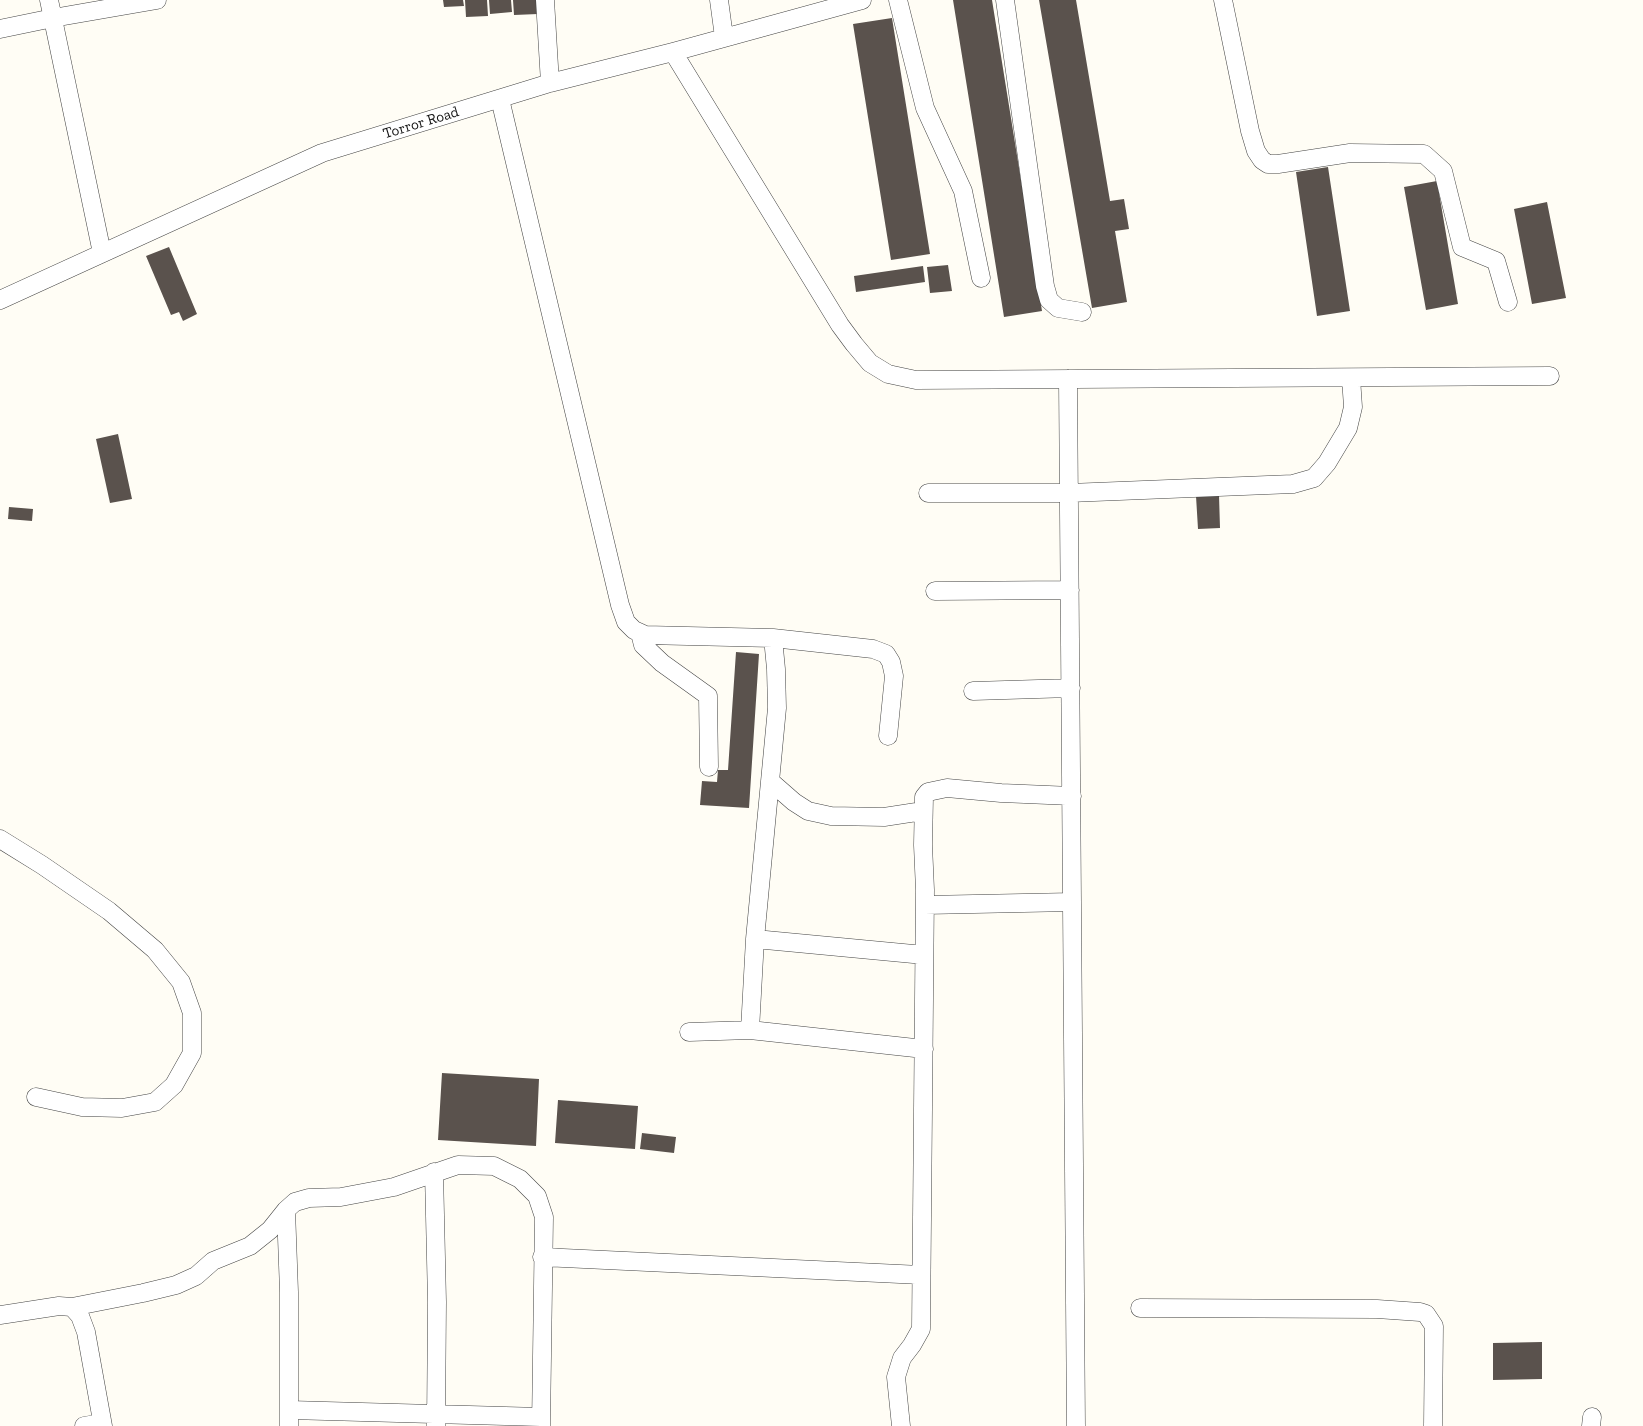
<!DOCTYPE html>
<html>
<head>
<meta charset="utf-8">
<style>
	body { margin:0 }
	canvas { display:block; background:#fffdf5 }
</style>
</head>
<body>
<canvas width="1643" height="1426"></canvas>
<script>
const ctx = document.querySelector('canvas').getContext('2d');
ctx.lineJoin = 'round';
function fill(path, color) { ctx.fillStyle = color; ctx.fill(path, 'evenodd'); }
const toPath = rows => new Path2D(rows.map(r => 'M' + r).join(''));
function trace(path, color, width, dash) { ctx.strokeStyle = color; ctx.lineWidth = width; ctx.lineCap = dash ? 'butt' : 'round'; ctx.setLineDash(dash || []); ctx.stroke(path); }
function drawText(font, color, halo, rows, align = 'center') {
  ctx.font = font + ' "Zilla Slab",serif'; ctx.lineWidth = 5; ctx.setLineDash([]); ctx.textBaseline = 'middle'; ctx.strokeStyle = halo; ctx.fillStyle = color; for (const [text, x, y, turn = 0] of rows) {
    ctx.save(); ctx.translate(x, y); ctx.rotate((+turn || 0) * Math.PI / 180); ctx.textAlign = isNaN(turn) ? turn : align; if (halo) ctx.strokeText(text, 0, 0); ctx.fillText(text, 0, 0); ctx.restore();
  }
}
fill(toPath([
	[443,0,463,0,464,6,444,7],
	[465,0,487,0,488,16,466,17],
	[489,0,511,0,512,12,490,14],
	[513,0,537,0,538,14,514,15],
	[953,0,992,0,1042,311,1004,317],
	[1039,0,1076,0,1110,201,1124,199,1129,229,1115,231,1127,302,1092,308],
	[892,18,930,254,891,260,853,24],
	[1328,167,1350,311,1317,316,1296,172],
	[1437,181,1458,304,1426,310,1404,187],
	[1547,202,1566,298,1532,304,1514,209],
	[169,247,197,314,183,321,179,312,171,315,146,256],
	[948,265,952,291,930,293,927,267],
	[923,266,925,282,856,292,854,276],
	[118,434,132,499,110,503,96,439],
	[1219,495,1220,528,1198,529,1196,496],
	[9,507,33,509,32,521,8,519],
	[736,652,759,654,749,808,700,805,702,781,717,782,718,770,728,770],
	[442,1073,539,1079,536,1146,438,1140],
	[558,1100,638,1106,635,1149,555,1143],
	[642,1133,676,1137,674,1153,640,1149],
	[1542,1342,1542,1379,1493,1380,1493,1343]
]), '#5a524d');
const minor = toPath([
	[49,0,102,253],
	[545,0,550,83],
	[719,0,724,37],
	[898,0,925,108,963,191,981,278],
	[1005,0,1045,286,1049,300,1058,308,1082,312],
	[1223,0,1250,131,1256,151,1262,160,1268,164,1278,164,1350,153,1424,154,1443,171,1462,247,1496,261,1508,302],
	[0,29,53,18,157,0],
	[673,52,840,325,854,344,870,363,888,374,916,380,1550,376],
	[500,99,620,605,626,622,634,630,645,635,773,638,776,669,777,708,755,939,750,1030,689,1032],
	[0,300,322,153,550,83,673,52,862,0],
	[1068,379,1076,1426],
	[928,493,1069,493,1293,484,1314,478,1327,463,1348,428,1353,407,1351,378],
	[935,591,1070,590],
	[640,633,643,645,662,663,708,696,709,767],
	[773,638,873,649,886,654,891,662,894,676,888,736],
	[973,691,1071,688],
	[770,781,794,802,808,811,831,816,884,817,923,811],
	[0,839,42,865,109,911,155,950,181,982,192,1013,192,1053,174,1085,155,1102,122,1108,82,1107,36,1097],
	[925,905,1072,902],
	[755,939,924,955],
	[750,1030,924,1049],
	[434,1172,437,1302,436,1426],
	[286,1210,289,1292,289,1426],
	[542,1257,921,1275],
	[72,1307,143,1293,176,1285,196,1276,213,1261,250,1246,270,1230,286,1210,295,1202,309,1198,341,1197,394,1187,458,1165,494,1166,520,1179,537,1196,544,1217,541,1426],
	[1140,1308,1377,1309,1420,1312,1426,1314,1434,1326,1433,1426],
	[0,1315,59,1306,72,1307,80,1316,86,1332,103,1426],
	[290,1410,541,1417],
	[84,1426,102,1423],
	[901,1426,896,1377,902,1358,912,1345,921,1329,925,890,923,845,924,797,928,792,947,788,1001,793,1072,796],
	[1591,1426,1592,1417]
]);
trace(minor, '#444', 19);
trace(minor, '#fff', 18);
drawText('15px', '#111', '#fff', [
	["Torror Road",421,123,-17]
]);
</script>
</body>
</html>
